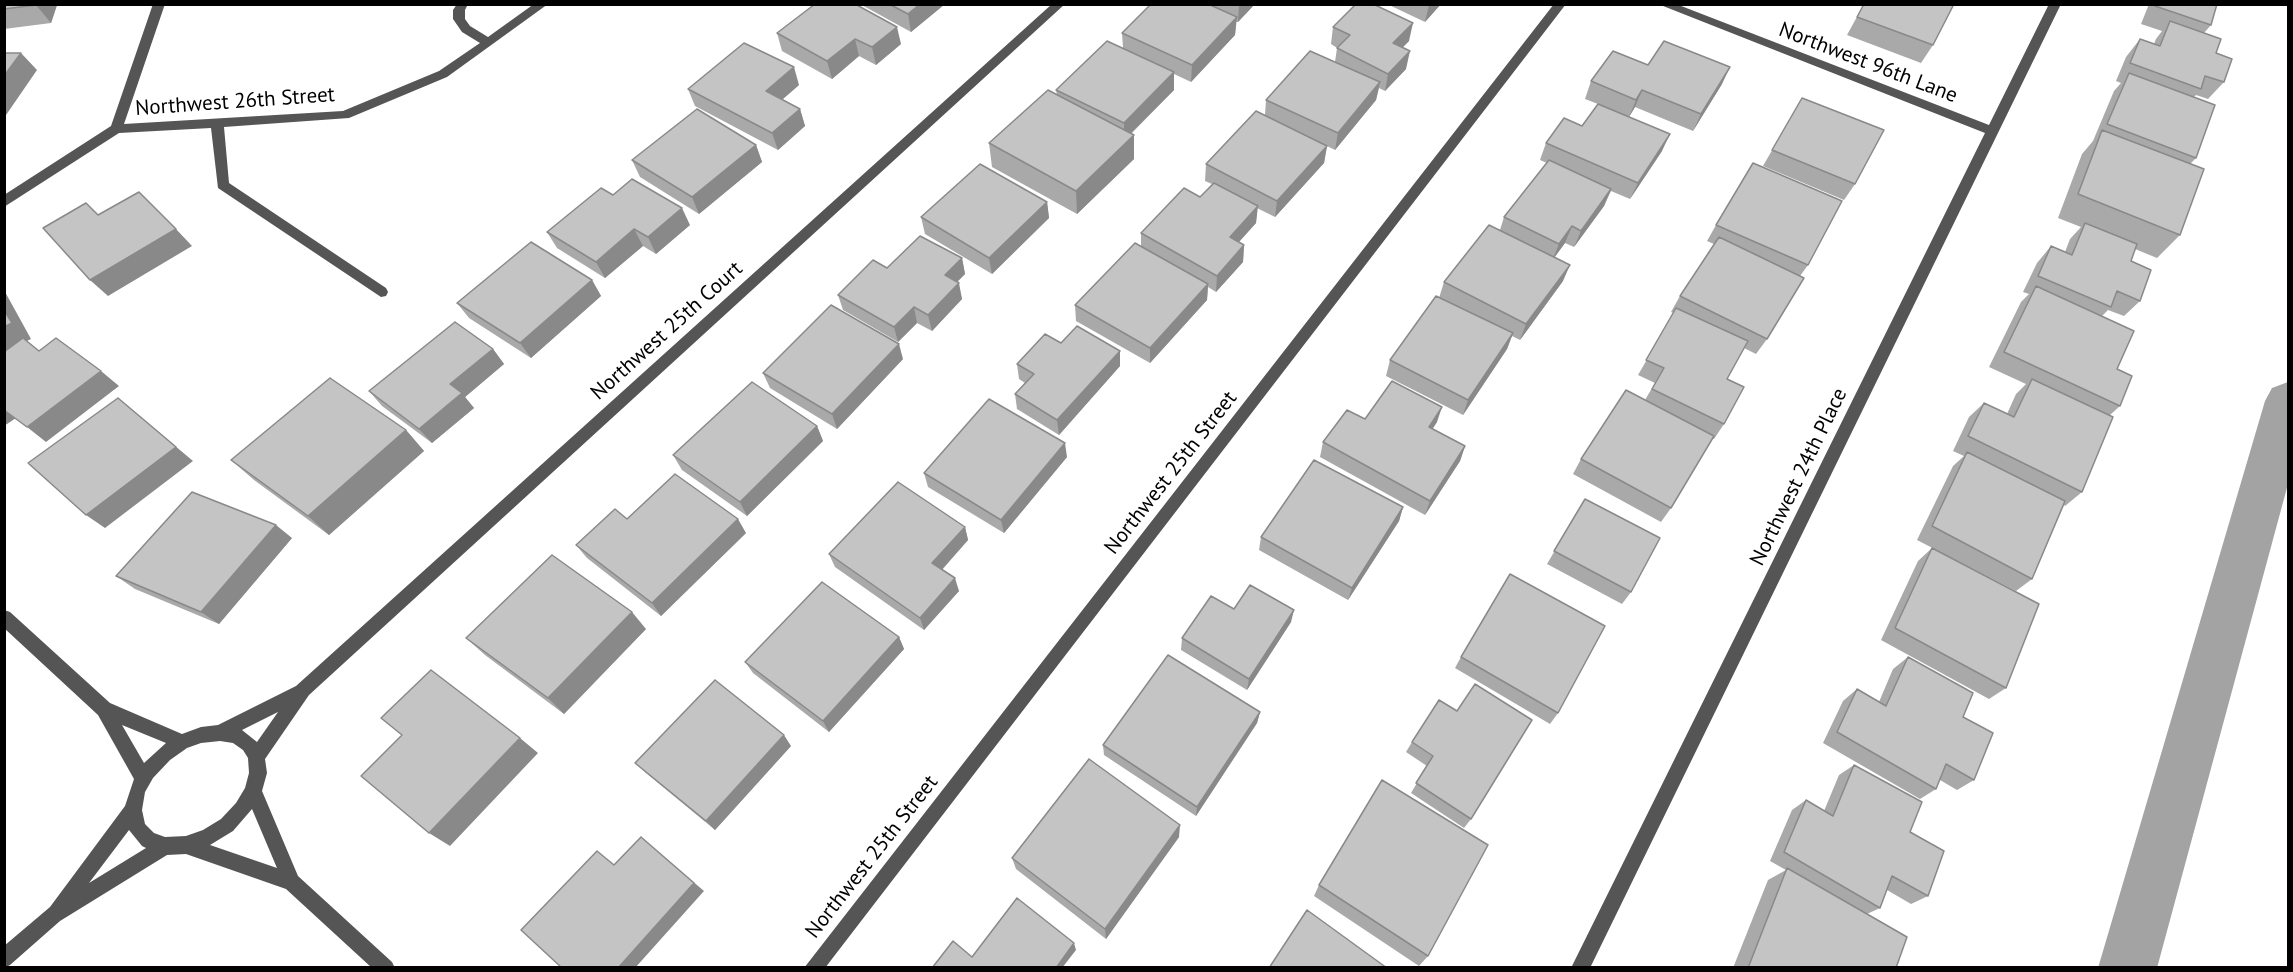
<!DOCTYPE html>
<html>
<head>
<meta charset="utf-8">
<style>
	body { margin:0 }
	#map { position:relative; width:2293px; height:972px; overflow:hidden; background:#fff; font-family:"PT Sans",sans-serif }
	canvas { display:block }
	.frame { position:absolute; inset:0; border:6px solid #000; pointer-events:none }
</style>
</head>
<body>
<div id="map">
<canvas width="2293" height="972"></canvas>
<div class="frame"></div>
</div>
<script>
const ctx = document.querySelector('canvas').getContext('2d');
ctx.lineJoin = 'round';
const toPath = rows => new Path2D(rows.map(r => 'M' + r).join(''));
function fill(path, color) { ctx.fillStyle = color; ctx.fill(path, 'evenodd'); }
function trace(path, color, width, dash) { ctx.strokeStyle = color; ctx.lineWidth = width; ctx.lineCap = dash ? 'butt' : 'round'; ctx.setLineDash(dash || []); ctx.stroke(path); }
function drawText(font, color, halo, rows, align = 'center') {
  ctx.font = font + ' "PT Sans",sans-serif'; ctx.lineWidth = 4.5; ctx.setLineDash([]); ctx.textBaseline = 'middle'; ctx.strokeStyle = halo; ctx.fillStyle = color; for (const [text, x, y, turn = 0] of rows) {
    ctx.save(); ctx.translate(x, y); ctx.rotate((+turn || 0) * Math.PI / 180); ctx.textAlign = isNaN(turn) ? turn : align; if (halo) ctx.strokeText(text, 0, 0); ctx.fillText(text, 0, 0); ctx.restore();
  }
}
fill(toPath([
	[2288,382,2288,484,2157,968,2098,968,2265,401,2272,388,2288,382]
]), '#a3a3a3');
fill(toPath([
	[153,4,165,4,124,124,343,111,439,71,480,43,462,32,453,19,453,10,457,4,468,4,465,10,465,19,470,26,488,37,534,4,548,4,447,77,349,118,224,127,229,183,386,288,388,292,386,296,381,297,218,188,211,128,119,133,4,207,4,195,111,126,153,4],
	[1052,4,1065,4,309,695,265,759,267,773,262,791,298,876,392,962,395,968,372,968,286,889,186,854,167,855,60,921,10,965,4,968,4,946,50,907,125,806,134,779,98,715,4,628,4,610,10,612,110,703,182,734,201,727,218,725,296,686,1052,4],
	[278,712,257,742,242,730,278,712],
	[122,725,166,743,144,763,122,725],
	[220,741,233,743,243,750,248,758,249,773,245,788,236,803,221,819,203,830,186,836,165,837,154,833,145,824,142,810,145,792,153,778,170,760,187,748,201,743,220,741],
	[252,809,277,868,210,845,233,831,252,809],
	[129,830,142,846,146,848,89,883,129,830],
	[1554,4,1566,4,825,968,804,968,1554,4],
	[1658,4,1676,4,1989,125,2049,4,2061,4,1590,968,1571,968,1985,133,1658,4]
]), '#555');
fill(toPath([
	[4,4,56,4,57,5,51,23,4,29],
	[815,4,901,44,876,65,859,56,832,79,782,51,777,33],
	[860,4,945,4,911,32],
	[1151,4,1255,4,1238,22,1236,22,1235,35,1191,82,1174,74,1174,90,1131,134,1134,159,1077,214,992,167,989,143,1057,95,1056,90,1123,48,1122,33],
	[1387,4,1441,4,1425,22],
	[1864,4,1933,45,1921,63,1847,35],
	[2149,4,2217,4,2211,25,2204,33,2216,53,2224,82,2208,99,2196,95,2193,98,2196,158,2190,164,2180,235,2157,258,2135,249,2131,261,2140,301,2124,316,2108,310,2102,316,2117,369,2120,406,2110,415,2082,492,2065,506,2064,505,2032,579,2016,591,1917,540,1953,466,1964,456,1953,451,1969,417,1984,403,2007,414,2016,394,2026,384,1989,367,2021,302,2029,294,2023,292,2037,263,2051,246,2065,252,2070,239,2081,227,2058,218,2082,154,2093,141,2114,91,2121,83,2116,81,2126,57,2140,39,2154,44,2156,39,2162,31,2141,24],
	[1333,27,1409,41,1402,48,1406,69,1385,91,1379,88,1376,100,1335,150,1319,142,1327,146,1324,163,1275,217,1257,208,1256,223,1239,242,1244,245,1243,262,1216,292,1208,287,1207,300,1150,363,1076,321,1075,305,1141,247,1141,233,1200,197,1212,184,1205,181,1206,164,1265,115,1266,100,1335,62,1337,48,1331,44],
	[1648,65,1722,84,1693,131,1635,107,1629,117,1662,151,1630,199,1611,191,1604,206,1574,247,1565,243,1554,257,1563,281,1520,340,1512,336,1507,349,1463,415,1386,376,1390,360,1439,298,1444,282,1500,230,1504,217,1547,163,1540,160,1546,143,1582,126,1598,104,1585,99,1591,81],
	[799,85,782,100,800,109,805,126,778,150,695,106,688,89],
	[1802,98,1855,184,1844,200,1763,166],
	[756,145,762,162,699,214,640,177,632,160],
	[1047,202,1049,218,992,274,925,234,921,217],
	[690,225,656,254,643,246,605,278,557,248,547,232],
	[1716,225,1808,265,1800,276,1767,339,1756,354,1744,348,1727,379,1724,424,1714,439,1712,438,1671,508,1661,522,1573,474,1581,459,1645,400,1655,383,1638,375,1674,313,1671,312,1680,296,1714,244,1707,241],
	[962,258,965,274,957,282,962,299,932,331,917,323,898,342,843,310,838,295,887,268],
	[592,280,601,296,531,358,469,318,457,303],
	[1061,343,1120,351,1120,366,1059,435,1017,409,1015,394,1025,383,1019,379,1017,364],
	[493,349,504,364,465,397,474,408,432,443,382,406,369,391],
	[903,359,837,429,770,388,763,373],
	[1365,419,1437,422,1432,429,1465,446,1460,461,1425,515,1320,457,1323,442],
	[817,426,823,441,747,516,682,470,673,455],
	[406,430,424,451,329,535,254,480,231,460],
	[1067,457,1004,533,928,487,924,473],
	[1585,499,1631,592,1622,604,1547,564],
	[1403,507,1399,521,1348,600,1259,550,1261,537],
	[627,519,746,533,661,616,587,558,576,545],
	[965,527,968,540,942,570,959,591,924,630,835,567,829,554],
	[292,538,219,624,135,589,116,576],
	[1932,548,2006,688,1989,699,1881,640,1918,561],
	[1234,609,1291,622,1247,690,1181,650,1182,638],
	[646,629,564,714,485,655,466,638],
	[899,637,904,649,829,732,753,673,745,662],
	[1461,657,1558,713,1550,724,1455,668],
	[1908,657,1963,717,1974,780,1957,790,1940,780,1936,789,1920,799,1823,743,1843,701,1857,689,1879,702,1893,669],
	[1439,700,1471,819,1464,828,1411,793,1427,766,1406,752,1412,742],
	[1260,712,1257,723,1196,816,1104,755,1103,745],
	[791,746,715,830,646,773,635,763],
	[1854,765,1910,832,1928,896,1911,904,1887,890,1880,908,1867,914,1896,968,1733,968,1768,880,1786,870,1770,861,1792,810,1806,800,1824,811,1839,775],
	[1179,837,1106,939,1016,869,1012,858],
	[1319,885,1428,956,1419,966,1314,896]
]), '#a9a9a9');
fill(toPath([
	[36,4,56,4,57,5,51,23,36,5],
	[920,4,945,4,911,32,908,14],
	[1255,4,1238,22,1239,5],
	[1441,4,1425,22,1429,5],
	[1237,17,1235,35,1191,82,1192,65],
	[1413,23,1409,41,1390,60,1393,43],
	[897,27,901,44,876,65,872,47],
	[855,39,859,56,832,79,827,61],
	[1410,51,1406,69,1385,91,1388,74],
	[21,53,37,70,4,118,4,76],
	[794,67,799,85,771,109,766,91],
	[1730,67,1722,84,1693,131,1701,114],
	[1174,72,1174,90,1124,140,1124,123],
	[1380,82,1376,100,1335,150,1338,133],
	[1642,90,1635,107,1629,117,1636,100],
	[800,109,805,126,778,150,772,133],
	[1670,134,1662,151,1630,199,1638,183],
	[1134,135,1134,159,1077,214,1076,191],
	[756,145,762,162,699,214,692,197],
	[1327,146,1324,163,1275,217,1277,201],
	[1611,189,1604,206,1574,247,1581,231],
	[1047,202,1049,218,992,274,989,258],
	[1258,206,1256,223,1228,254,1230,237],
	[682,208,690,225,656,254,648,237],
	[1572,226,1565,243,1552,261,1559,244],
	[176,229,192,246,108,296,90,280],
	[634,229,643,246,605,278,596,262],
	[1244,245,1243,262,1216,292,1217,276],
	[962,258,965,274,948,291,945,275],
	[1570,265,1563,281,1520,340,1526,324],
	[592,280,601,296,531,358,520,343],
	[959,283,962,299,932,331,928,315],
	[1208,284,1207,300,1150,363,1150,348],
	[4,290,31,339,4,352],
	[914,307,917,323,898,342,894,327],
	[1513,333,1507,349,1463,415,1468,400],
	[899,344,903,359,837,429,832,414],
	[493,349,504,364,465,397,474,408,432,443,419,429,450,384],
	[1120,351,1120,366,1059,435,1057,420],
	[101,371,119,386,46,442,27,427],
	[118,398,193,461,105,528,86,515],
	[1442,407,1437,422,1424,442,1429,427],
	[4,409,16,418,4,426],
	[817,426,823,441,747,516,740,502],
	[406,430,424,451,329,535,308,516],
	[1065,443,1067,457,1004,533,1001,520],
	[1465,446,1460,461,1425,515,1430,501],
	[1403,507,1399,521,1348,600,1352,588],
	[738,519,746,533,661,616,652,603],
	[276,525,292,538,219,624,201,612],
	[965,527,968,540,936,576,932,563],
	[955,578,959,591,924,630,920,618],
	[1294,610,1291,622,1247,690,1249,679],
	[632,612,646,629,564,714,548,698],
	[899,637,904,649,829,732,823,721],
	[1260,712,1257,723,1196,816,1197,807],
	[784,735,791,746,715,830,706,821],
	[520,738,538,753,450,846,429,833],
	[1180,825,1179,837,1106,939,1105,929],
	[641,837,704,891,635,968,618,968],
	[1074,943,1076,950,1062,968,1056,968]
]), '#898989');
const building = toPath([
	[4,4,36,4,36,5,4,9,4,4],
	[815,4,855,4,897,27,872,47,855,39,827,61,777,33,815,4],
	[889,4,920,4,908,14,889,4],
	[1151,4,1208,4,1237,17,1192,65,1122,33,1151,4],
	[1356,4,1373,4,1413,23,1393,43,1410,51,1388,74,1337,48,1350,35,1333,27,1356,4],
	[1864,4,1954,4,1933,45,1857,17,1864,4],
	[2156,4,2217,4,2211,25,2155,6,2156,4],
	[2170,21,2221,39,2216,53,2232,59,2224,82,2205,76,2201,89,2130,63,2140,39,2160,46,2170,21],
	[1107,41,1174,72,1124,123,1056,90,1107,41],
	[1664,41,1730,67,1701,114,1642,90,1636,100,1591,81,1613,51,1648,65,1664,41],
	[744,43,794,67,766,91,800,109,772,133,688,89,744,43],
	[1310,51,1380,82,1338,133,1266,100,1310,51],
	[4,53,21,53,4,76,4,53],
	[2129,73,2215,105,2196,158,2107,124,2129,73],
	[1048,90,1134,135,1076,191,989,143,1048,90],
	[1802,98,1884,130,1855,184,1772,150,1802,98],
	[1598,104,1670,134,1638,183,1546,143,1564,118,1582,126,1598,104],
	[697,109,756,145,692,197,632,160,697,109],
	[1256,111,1327,146,1277,201,1206,164,1256,111],
	[2102,130,2204,169,2180,235,2078,194,2102,130],
	[1549,160,1611,189,1581,231,1572,226,1559,244,1504,217,1549,160],
	[1753,163,1842,201,1808,265,1716,225,1753,163],
	[980,164,1047,202,989,258,921,217,980,164],
	[632,179,682,208,648,237,634,229,596,262,547,232,601,188,613,195,632,179],
	[1214,183,1258,206,1230,237,1244,245,1217,276,1141,233,1184,188,1200,197,1214,183],
	[139,192,176,229,90,280,43,228,86,203,98,215,139,192],
	[2085,223,2137,244,2131,261,2151,270,2140,301,2117,291,2111,307,2038,276,2051,246,2072,255,2085,223],
	[1489,225,1570,265,1526,324,1444,282,1489,225],
	[920,236,962,258,945,275,959,283,928,315,914,307,894,327,838,295,873,260,887,268,920,236],
	[1719,237,1804,278,1767,339,1680,296,1719,237],
	[531,242,592,280,520,343,457,303,531,242],
	[1135,243,1208,284,1150,348,1075,305,1135,243],
	[2036,286,2134,331,2117,369,2132,376,2120,406,2004,352,2036,286],
	[1436,296,1513,333,1468,400,1390,360,1436,296],
	[831,305,899,344,832,414,763,373,831,305],
	[1676,308,1748,341,1727,379,1744,387,1724,424,1652,389,1664,368,1646,360,1676,308],
	[4,310,12,323,4,327,4,310],
	[455,322,493,349,450,384,462,393,419,429,369,391,455,322],
	[1077,326,1120,351,1057,420,1015,394,1034,374,1017,364,1045,334,1061,343,1077,326],
	[23,338,39,351,56,338,101,371,27,427,4,410,4,352,23,338],
	[330,378,406,430,308,516,231,460,330,378],
	[2032,379,2113,417,2082,492,1968,436,1984,403,2014,417,2032,379],
	[1392,381,1442,407,1429,427,1465,446,1430,501,1323,442,1347,410,1365,419,1392,381],
	[752,382,817,426,740,502,673,455,752,382],
	[1626,390,1714,436,1671,508,1581,459,1626,390],
	[118,398,176,447,86,515,28,463,118,398],
	[989,399,1065,443,1001,520,924,473,989,399],
	[1967,452,2065,501,2032,579,1932,526,1967,452],
	[1314,460,1403,507,1352,588,1261,537,1314,460],
	[675,474,738,519,652,603,576,545,615,509,627,519,675,474],
	[898,482,965,527,932,563,955,578,920,618,829,554,898,482],
	[192,492,276,525,201,612,116,576,192,492],
	[1585,499,1660,538,1631,592,1554,551,1585,499],
	[1932,548,2039,604,2006,688,1895,628,1932,548],
	[552,555,632,612,548,698,466,638,552,555],
	[1510,574,1605,626,1558,713,1461,657,1510,574],
	[822,582,899,637,823,721,745,662,822,582],
	[1250,585,1294,610,1249,679,1182,638,1211,596,1234,609,1250,585],
	[1168,655,1260,712,1197,807,1103,745,1168,655],
	[1908,657,1973,693,1963,717,1993,733,1974,780,1946,764,1936,789,1837,732,1857,689,1886,706,1908,657],
	[431,670,520,738,429,833,361,776,402,735,381,718,431,670],
	[715,680,784,735,706,821,635,763,715,680],
	[1475,684,1532,720,1471,819,1416,783,1433,756,1412,742,1439,700,1457,711,1475,684],
	[1089,759,1180,825,1105,929,1012,858,1089,759],
	[1854,765,1922,802,1910,832,1944,851,1928,896,1892,876,1880,908,1784,852,1806,800,1833,816,1854,765],
	[1382,780,1488,845,1428,956,1319,885,1382,780],
	[641,837,694,883,618,968,562,968,521,930,597,851,614,865,641,837],
	[1787,868,1907,937,1896,968,1748,968,1787,868],
	[1017,898,1074,943,1056,968,932,968,953,941,972,957,1017,898],
	[1307,910,1387,968,1269,968,1307,910]
]);
fill(building, '#c4c4c4');
trace(building, '#898989', 1.5);
drawText('21px', '#000', '#fff', [
	["Northwest 96th Lane",1868,63,21],
	["Northwest 26th Street",235,102,-4],
	["Northwest 25th Court",667,331,-42],
	["Northwest 25th Street",1171,473,-52],
	["Northwest 24th Place",1799,477,-64],
	["Northwest 25th Street",872,857,-52]
]);
</script>
</body>
</html>
